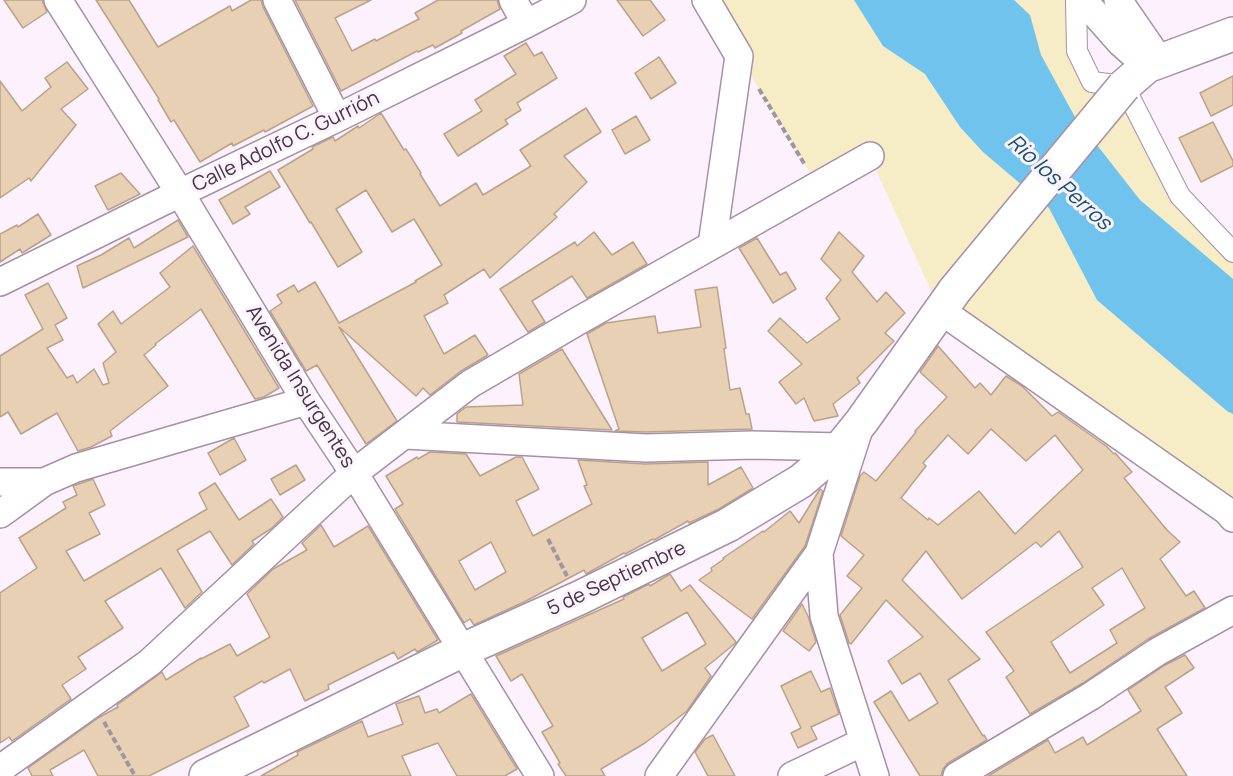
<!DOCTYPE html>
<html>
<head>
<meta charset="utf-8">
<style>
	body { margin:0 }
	canvas { display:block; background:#fcf1fc }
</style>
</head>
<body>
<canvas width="1233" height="776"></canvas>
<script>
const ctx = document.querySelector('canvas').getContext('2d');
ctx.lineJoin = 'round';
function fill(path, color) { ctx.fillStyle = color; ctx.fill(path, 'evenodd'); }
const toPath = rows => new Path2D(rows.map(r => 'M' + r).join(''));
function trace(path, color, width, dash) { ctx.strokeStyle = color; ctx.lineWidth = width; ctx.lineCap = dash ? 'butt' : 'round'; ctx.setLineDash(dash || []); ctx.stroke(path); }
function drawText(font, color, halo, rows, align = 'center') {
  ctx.font = font + ' Manrope,sans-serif'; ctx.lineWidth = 6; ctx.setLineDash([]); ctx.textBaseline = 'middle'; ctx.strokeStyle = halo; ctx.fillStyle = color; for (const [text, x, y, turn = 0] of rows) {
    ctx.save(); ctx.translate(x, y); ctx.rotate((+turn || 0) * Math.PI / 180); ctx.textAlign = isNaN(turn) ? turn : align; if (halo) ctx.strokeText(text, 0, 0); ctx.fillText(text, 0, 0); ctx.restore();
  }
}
fill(toPath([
	[706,0,1076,0,1092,82,1124,86,1180,196,1233,252,1233,518,940,310,870,157,818,186,739,56]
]), '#f6ecc6');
fill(toPath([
	[854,0,1014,0,1030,15,1041,55,1075,117,1140,200,1233,279,1233,414,1227,411,1097,300,1049,208,983,152,960,127,925,74,883,46]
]), '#70c3ec');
const building = toPath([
	[4,0,42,0,47,12,23,28,4,0],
	[96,0,129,0,158,47,230,6,232,11,251,0,261,0,263,7,313,106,265,132,264,130,233,146,232,143,200,162,174,120,171,122,158,100,159,99,96,0],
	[295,0,371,0,335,18,352,51,375,39,376,41,419,19,415,13,438,0,497,0,500,9,461,31,462,33,435,48,433,45,418,52,417,51,341,91,295,0],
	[617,0,650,0,665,20,643,36,617,0],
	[526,43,534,56,542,52,557,78,517,103,521,110,505,120,508,124,458,156,444,134,482,111,475,100,516,74,504,56,526,43],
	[659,57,676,83,651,99,635,73,659,57],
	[67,62,88,89,61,109,76,125,31,181,29,178,0,198,0,81,22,111,51,87,45,78,67,62],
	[1233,76,1233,105,1211,116,1200,93,1233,76],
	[586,108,601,132,564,156,587,182,554,214,557,217,490,278,484,269,444,295,448,303,424,316,444,354,475,335,488,355,461,371,430,395,423,388,416,396,339,327,397,421,366,444,317,365,306,371,270,311,282,303,277,295,294,285,298,292,315,282,339,323,416,282,415,281,442,265,414,219,392,232,366,190,336,209,362,252,338,267,311,222,310,223,278,170,313,149,312,147,333,137,335,141,358,126,359,128,381,113,404,150,406,149,421,173,420,174,440,206,476,183,483,195,531,166,520,150,586,108],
	[636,116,650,140,625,154,612,130,636,116],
	[1213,122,1233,161,1233,166,1201,182,1179,138,1213,122],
	[270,171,280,187,245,207,250,214,233,224,219,200,270,171],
	[121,173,140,194,108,210,95,186,121,173],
	[38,214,51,235,22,253,20,249,0,262,0,234,17,225,18,227,38,214],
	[178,220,188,237,83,288,77,266,101,255,129,238,134,248,178,220],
	[594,232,612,255,633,242,647,264,587,298,572,276,532,301,545,322,528,332,500,289,575,242,577,246,594,232],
	[839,232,864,256,852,272,877,302,886,292,905,313,885,333,894,341,857,378,860,383,833,404,838,416,814,421,804,398,796,404,779,382,802,364,768,331,780,318,807,343,840,319,826,298,841,280,821,259,839,232],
	[757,238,780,275,786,272,796,289,773,303,739,248,757,238],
	[193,246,279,388,264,397,255,399,201,309,155,344,156,345,144,355,168,386,110,431,112,436,91,447,78,451,57,413,21,434,8,412,0,417,0,356,43,329,25,295,48,283,67,318,55,325,63,340,47,348,67,378,73,375,77,383,94,369,103,385,109,383,103,363,116,352,98,324,113,311,121,324,170,287,160,273,193,246],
	[717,287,726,348,724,349,730,390,740,388,746,414,749,414,752,429,646,432,615,431,619,429,587,334,606,323,655,316,658,333,701,327,695,290,717,287],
	[938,346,975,388,980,383,991,395,1006,376,1022,386,1052,416,1058,412,1106,446,1114,454,1115,453,1132,472,1124,478,1167,530,1180,542,1160,559,1186,596,1194,591,1205,608,1148,639,1083,683,1030,714,1006,677,1014,671,986,632,1083,567,1059,531,1041,547,1036,542,962,599,926,551,902,580,980,659,948,680,983,736,984,735,987,740,948,763,943,769,941,776,920,776,874,702,891,691,909,721,938,703,920,673,902,684,888,661,923,637,886,600,851,644,849,643,840,615,862,588,847,576,864,555,841,536,860,476,864,472,876,481,916,432,915,431,947,397,920,372,938,346],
	[991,429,1026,461,1055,435,1083,470,1015,534,979,491,938,525,929,518,928,520,901,498,926,466,923,463,948,435,968,454,991,429],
	[1122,568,1145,608,1110,630,1117,643,1070,673,1051,642,1104,605,1092,588,1122,568],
	[562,349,612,430,457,422,457,414,466,407,523,405,519,374,562,349],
	[234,438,246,460,220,475,208,453,234,438],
	[430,452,466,454,480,476,516,457,522,457,539,489,516,501,533,536,592,504,584,486,587,485,578,460,645,464,708,462,708,485,741,467,753,488,719,509,689,523,688,521,654,540,653,539,625,554,624,553,586,574,584,570,526,601,474,625,470,619,464,623,395,509,403,504,386,476,417,457,418,459,430,452],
	[491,542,506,572,475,590,459,561,491,542],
	[296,465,305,480,280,495,271,479,296,465],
	[93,479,105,505,89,513,100,534,66,551,84,581,207,509,199,493,215,483,239,520,271,499,283,517,272,528,252,541,254,544,232,565,210,531,177,550,202,592,185,608,161,568,105,601,123,628,78,657,86,669,62,685,71,699,12,741,9,737,0,743,0,593,37,568,19,538,66,508,63,502,77,495,73,486,93,479],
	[820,489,823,491,805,546,752,619,699,580,712,571,711,568,724,559,723,558,763,531,764,532,790,511,799,523,820,489],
	[321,525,334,547,368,526,438,640,417,652,415,649,398,659,394,652,328,685,329,689,305,701,290,669,264,683,262,681,234,697,249,726,149,776,98,776,84,750,50,770,53,776,32,776,28,768,98,718,118,707,117,705,162,672,166,680,201,658,201,659,230,644,237,656,270,637,247,594,273,569,307,550,302,543,321,525],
	[670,574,681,591,690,585,736,642,733,645,705,668,711,676,687,711,645,743,601,769,605,776,566,776,558,764,560,763,542,732,553,726,522,674,511,681,496,656,624,599,623,597,649,584,650,586,670,574],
	[687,612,706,644,662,671,642,638,687,612],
	[802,604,808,616,816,642,809,651,783,631,802,604],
	[1185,655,1194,668,1165,687,1182,713,1157,729,1187,776,988,776,1048,740,1055,753,1083,737,1087,745,1141,711,1128,690,1165,665,1185,655],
	[811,671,821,692,830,688,839,714,811,727,817,739,798,748,791,733,801,728,781,686,811,671],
	[471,694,517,769,505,776,457,776,438,743,402,756,411,776,261,776,298,755,297,752,362,721,368,737,403,724,396,704,419,696,425,713,437,709,439,713,471,694],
	[713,735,735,776,708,776,695,752,705,739,713,735]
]);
fill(building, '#e7d0b4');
trace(building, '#b9a388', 1.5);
const pedestrian = toPath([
	[1076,0,1077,51,1092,82,1124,86,1180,196,1233,252]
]);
const minor = toPath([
	[58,0,180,193,306,401,354,473,540,776],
	[277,0,337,118],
	[513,0,526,24],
	[706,0,739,56,712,245],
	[1083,0,1121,43,1147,66],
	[1118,0,1160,61],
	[0,282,180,193,337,118,526,24,572,0],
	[940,310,1227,511,1233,518],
	[859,429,819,553,824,616,875,776],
	[405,435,646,448,752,445,841,447],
	[0,482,44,482,76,468,306,401],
	[0,514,44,482],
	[0,769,149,663,354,473,470,384,578,321,870,156],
	[659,776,819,553],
	[792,776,863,742],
	[957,776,1091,696,1157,652,1233,610]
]);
const tertiary = toPath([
	[1124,86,1147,66,1233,34],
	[206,776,463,650,579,598,728,525,801,481,841,447,862,421,955,290]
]);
trace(pedestrian, '#a78fa8', 22);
trace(minor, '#a78fa8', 30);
trace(tertiary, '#a78fa8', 36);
trace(toPath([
	[759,89,805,165],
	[548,539,567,576],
	[104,722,135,776]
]), '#a095a0', 4, [6, 3]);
trace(pedestrian, '#fff', 20);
trace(minor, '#fff', 27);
trace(tertiary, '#fff', 33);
const tertiaryBridge = toPath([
	[955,290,1124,86]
]);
trace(tertiaryBridge, '#a78fa8', 36, []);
trace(tertiaryBridge, '#fff', 33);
drawText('20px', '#403640', '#fcf1fc', [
	["Calle Adolfo C. Gurrión",286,142,-26],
	["Avenida Insurgentes",300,387,58],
	["5 de Septiembre",617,579,-25]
]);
drawText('italic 21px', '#0f546f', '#fcf1fc', [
	["Rio los Perros",1059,183,42]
]);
</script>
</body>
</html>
